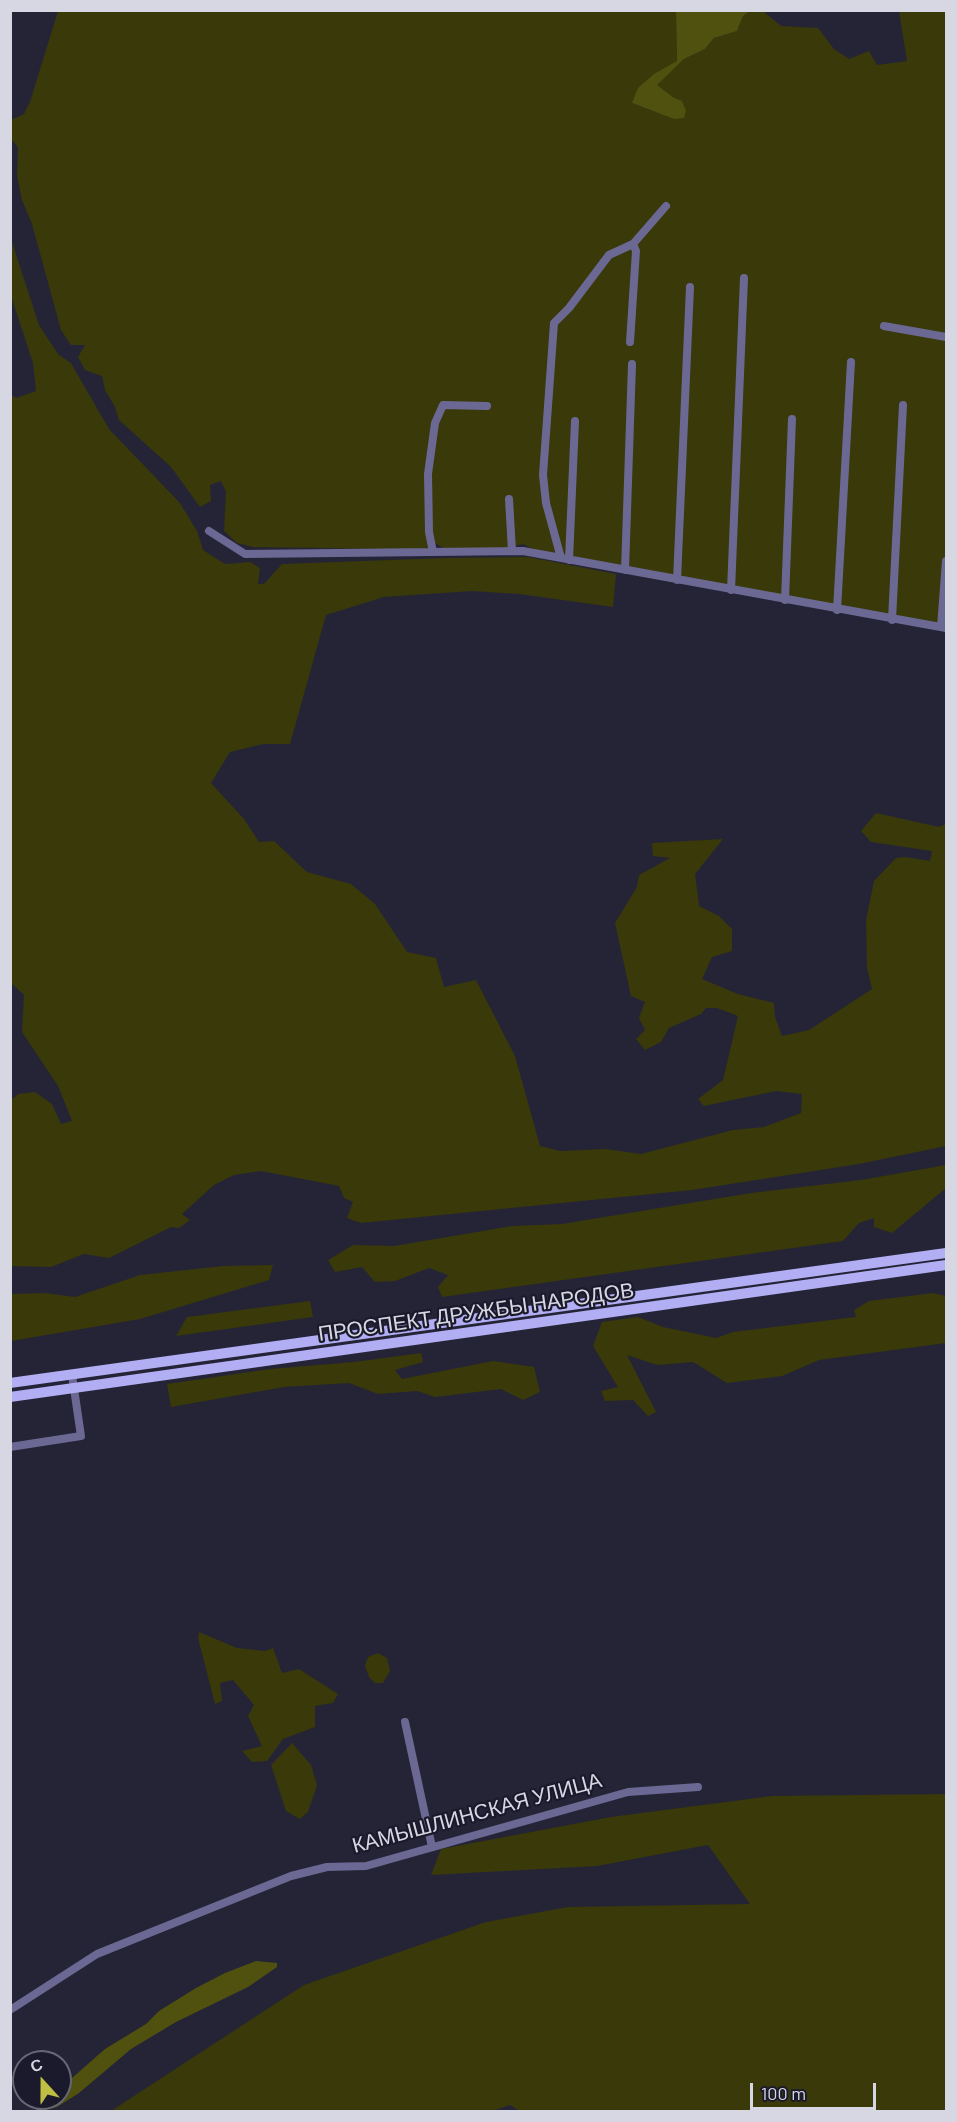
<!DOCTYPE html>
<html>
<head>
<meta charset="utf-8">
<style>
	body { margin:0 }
	#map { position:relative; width:957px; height:2122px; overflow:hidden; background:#252436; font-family:Barlow,sans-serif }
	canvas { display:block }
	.frame { position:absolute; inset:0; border:12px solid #d7d7e3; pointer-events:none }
	.north { position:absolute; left:12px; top:2050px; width:60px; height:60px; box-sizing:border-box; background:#1b1a2c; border:2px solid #666675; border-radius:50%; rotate:339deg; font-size:16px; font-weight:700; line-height:24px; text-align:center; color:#d7d7e3 }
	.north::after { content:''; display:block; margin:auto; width:21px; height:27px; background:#bebf42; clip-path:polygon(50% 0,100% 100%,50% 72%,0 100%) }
	.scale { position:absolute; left:750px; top:2083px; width:126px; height:27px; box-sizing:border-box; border:3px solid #d7d7e3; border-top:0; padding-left:8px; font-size:18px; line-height:21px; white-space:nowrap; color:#d7d7e3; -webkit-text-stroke:4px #1b1a2c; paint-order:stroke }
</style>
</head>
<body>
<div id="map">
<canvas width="957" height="2122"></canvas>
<div class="frame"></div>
<div class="north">С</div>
<div class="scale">100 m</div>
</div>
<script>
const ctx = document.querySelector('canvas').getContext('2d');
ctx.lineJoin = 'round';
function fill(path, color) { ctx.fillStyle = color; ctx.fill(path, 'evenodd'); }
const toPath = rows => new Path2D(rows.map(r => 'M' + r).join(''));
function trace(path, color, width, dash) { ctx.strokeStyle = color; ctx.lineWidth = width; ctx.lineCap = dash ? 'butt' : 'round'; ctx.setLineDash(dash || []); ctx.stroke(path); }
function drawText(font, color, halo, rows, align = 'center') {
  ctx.font = font + ' Barlow,sans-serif'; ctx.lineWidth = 4.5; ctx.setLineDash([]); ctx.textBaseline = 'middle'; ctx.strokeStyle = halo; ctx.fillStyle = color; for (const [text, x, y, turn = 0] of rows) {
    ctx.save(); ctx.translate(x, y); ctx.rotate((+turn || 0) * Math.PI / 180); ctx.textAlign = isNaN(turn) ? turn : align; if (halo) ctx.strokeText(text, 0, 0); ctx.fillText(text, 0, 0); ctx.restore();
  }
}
fill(toPath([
	[58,11,676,11,677,61,632,103,674,119,674,98,656,85,684,59,705,49,714,38,737,31,743,16,750,11,763,11,781,26,818,28,834,49,849,59,869,51,877,65,907,61,899,11,946,11,946,625,533,549,523,544,506,548,445,549,435,543,428,549,385,549,253,547,237,543,224,531,226,492,221,481,210,485,211,501,200,507,171,467,119,420,115,407,105,390,102,376,85,370,78,357,85,345,71,345,61,330,32,224,22,200,17,176,18,148,13,141,11,141,11,120,24,114,30,102],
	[10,236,39,325,58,354,71,363,109,429,180,503,197,531,203,550,225,564,250,562,260,568,258,584,264,584,282,564,446,558,528,557,616,574,613,607,519,594,472,591,384,597,326,615,290,744,263,744,230,752,211,783,244,819,259,842,274,841,307,872,351,884,375,904,407,952,436,958,444,987,476,980,515,1056,540,1146,560,1151,606,1149,641,1154,733,1130,764,1127,801,1113,802,1094,776,1091,704,1106,698,1099,723,1080,738,1016,717,1008,706,1008,701,1014,669,1028,661,1042,645,1050,636,1039,645,1030,639,1018,645,1002,631,996,615,923,637,887,639,875,670,858,653,856,652,843,723,839,695,874,699,906,719,916,732,929,732,951,712,957,702,979,738,994,774,1003,775,1017,782,1036,809,1030,872,989,867,968,866,920,874,881,896,858,906,857,930,861,932,851,871,842,861,831,876,813,939,827,946,824,946,1146,859,1164,692,1190,361,1223,347,1218,353,1202,344,1198,339,1186,261,1171,234,1175,214,1185,182,1214,190,1220,179,1228,171,1227,109,1258,84,1254,51,1267,11,1266,11,1094,13,1099,18,1094,35,1092,52,1104,61,1124,72,1121,58,1086,22,1032,24,995,11,983,10,394,16,398,36,391,33,363,11,296],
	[946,1165,946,1188,892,1233,874,1227,874,1218,859,1223,843,1241,442,1297,438,1287,448,1275,429,1268,395,1281,375,1282,362,1267,335,1272,328,1260,353,1245,394,1246,512,1226,562,1224,751,1193,861,1180],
	[273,1265,269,1280,140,1319,11,1341,11,1294,45,1293,75,1297,140,1275,223,1266],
	[933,1293,946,1296,946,1343,819,1360,782,1376,727,1383,693,1362,657,1365,627,1355,656,1412,648,1416,633,1400,605,1401,601,1391,618,1387,593,1346,602,1322,638,1317,663,1327,716,1338,733,1332,856,1317,854,1310,869,1301],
	[310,1301,313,1317,176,1336,187,1317],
	[421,1353,423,1362,395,1370,402,1379,493,1361,534,1367,540,1392,523,1400,501,1389,435,1397,417,1391,378,1394,349,1383,284,1387,171,1407,167,1384,270,1369,354,1362],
	[199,1632,237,1648,265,1651,273,1648,282,1673,299,1669,338,1694,333,1703,315,1706,315,1727,283,1739,267,1761,252,1762,242,1751,262,1746,248,1716,254,1705,233,1680,220,1683,222,1701,215,1704,198,1638],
	[378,1653,387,1658,390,1671,383,1683,375,1683,369,1677,365,1666,368,1657],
	[292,1743,311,1765,317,1785,308,1812,300,1819,286,1811,271,1765],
	[946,1794,946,2111,521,2112,510,2105,489,2112,111,2111,304,1985,486,1922,568,1907,750,1904,708,1845,597,1866,431,1875,441,1849,611,1817,772,1796]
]), '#393909');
fill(toPath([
	[676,11,750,11,743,16,737,31,714,38,705,49,684,59,657,85,674,98,682,101,686,111,684,118,674,119,632,103,638,88,654,74,677,61],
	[256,1961,277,1963,277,1967,248,1987,176,2022,131,2049,79,2093,57,2107,42,2111,55,2098,60,2098,60,2093,72,2078,105,2049,146,2024,159,2011,196,1988,225,1973]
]), '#51510f');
trace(toPath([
	[884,326,946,337],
	[630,342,636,251,633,244],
	[509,499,512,551],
	[209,531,245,554,523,551,946,628],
	[433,552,429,532,428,474,435,423,443,405,487,406],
	[561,558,546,503,543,475,554,323,569,308,609,255,633,244,666,206],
	[569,560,575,421],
	[625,570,632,364],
	[677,580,690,287],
	[731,590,744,278],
	[785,600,792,419],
	[837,610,851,362],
	[892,620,903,405],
	[941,627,946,561],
	[10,1447,81,1436,72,1375],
	[405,1722,432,1847],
	[10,2010,97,1954,291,1876,327,1867,366,1866,628,1792,698,1787]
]), '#6b6993', 8);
trace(toPath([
	[10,1383,946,1253],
	[10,1397,946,1265]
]), '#b1aef3', 10);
drawText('21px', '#d7d7e3', '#1b1a2c', [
	["ПРОСПЕКТ ДРУЖБЫ НАРОДОВ",476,1312,-8],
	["КАМЫШЛИНСКАЯ УЛИЦА",477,1813,-15]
]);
</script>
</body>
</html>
